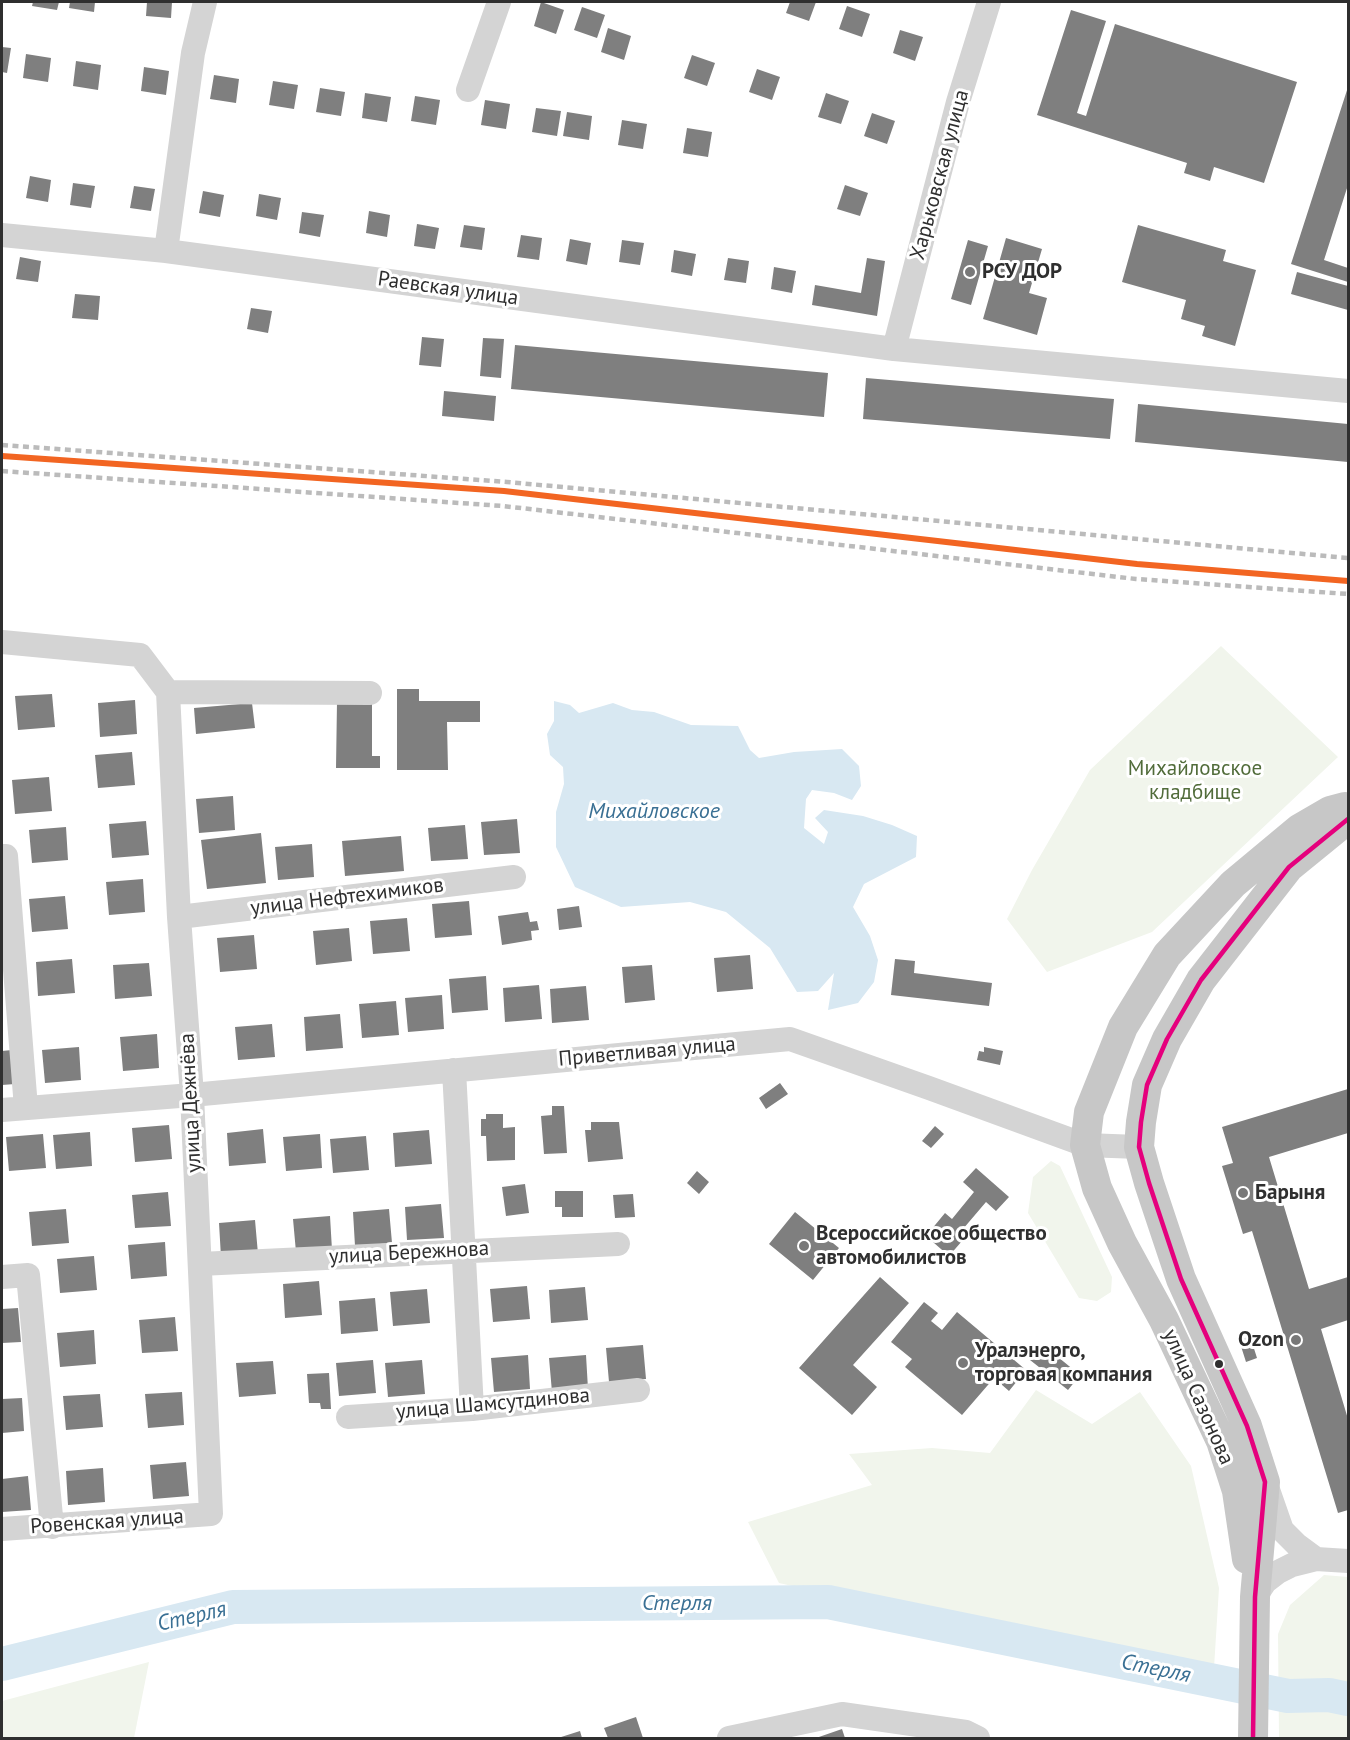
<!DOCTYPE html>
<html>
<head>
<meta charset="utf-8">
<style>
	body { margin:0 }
	#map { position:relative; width:1350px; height:1740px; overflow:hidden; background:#fff; font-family:"PT Sans",sans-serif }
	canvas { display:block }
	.frame { position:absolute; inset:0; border:3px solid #2f2f2f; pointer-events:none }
</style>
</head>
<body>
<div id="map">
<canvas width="1350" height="1740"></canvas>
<div class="frame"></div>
</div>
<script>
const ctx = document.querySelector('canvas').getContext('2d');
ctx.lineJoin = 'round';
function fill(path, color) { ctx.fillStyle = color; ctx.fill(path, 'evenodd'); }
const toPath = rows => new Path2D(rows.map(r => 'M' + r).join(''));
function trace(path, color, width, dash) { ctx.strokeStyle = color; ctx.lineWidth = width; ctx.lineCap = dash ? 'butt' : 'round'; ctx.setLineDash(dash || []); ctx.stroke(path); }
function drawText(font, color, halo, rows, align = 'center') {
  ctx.font = font + ' "PT Sans",sans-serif'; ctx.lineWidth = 6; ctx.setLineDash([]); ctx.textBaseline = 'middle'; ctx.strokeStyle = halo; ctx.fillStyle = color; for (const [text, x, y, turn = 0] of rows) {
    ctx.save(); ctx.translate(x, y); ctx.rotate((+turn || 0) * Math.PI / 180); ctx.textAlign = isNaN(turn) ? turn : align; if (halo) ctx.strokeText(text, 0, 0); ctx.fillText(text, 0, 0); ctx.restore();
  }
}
fill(toPath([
	[1221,646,1338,757,1152,932,1047,972,1007,919,1032,870,1090,770],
	[1051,1161,1060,1166,1112,1277,1111,1292,1097,1301,1079,1298,1028,1213,1033,1177],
	[1036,1390,1092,1424,1140,1392,1191,1466,1219,1588,1214,1668,832,1595,779,1583,748,1522,872,1485,849,1454,932,1448,990,1453],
	[1324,1575,1348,1577,1348,1738,1279,1738,1278,1634,1290,1605],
	[149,1662,134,1738,2,1738,2,1701]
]), '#f1f5ec');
fill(toPath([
	[554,701,570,705,579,713,613,703,632,710,654,712,691,725,738,726,750,750,759,758,794,752,842,749,859,766,861,786,852,800,834,793,812,790,806,799,804,828,824,844,828,832,815,818,824,810,863,816,892,825,917,836,916,857,864,884,853,907,870,936,878,960,874,982,858,1003,828,1010,834,973,818,991,797,992,770,948,726,912,690,902,621,907,575,887,556,847,556,812,564,784,563,767,550,755,547,734,554,721]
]), '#d8e8f2');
trace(toPath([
	[2,1664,233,1607,828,1602,1288,1696,1329,1695,1348,1699]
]), '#d8e8f2', 34);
fill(toPath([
	[33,2,59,2,57,10,32,6],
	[70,2,95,2,94,12,69,8],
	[147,2,172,2,171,18,146,16],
	[541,2,564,10,556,34,534,26],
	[790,2,816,2,809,21,786,13],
	[847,6,870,14,862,37,839,29],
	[582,7,605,15,597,38,574,30],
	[1071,10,1106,21,1077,113,1086,116,1115,24,1297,82,1264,183,1214,167,1210,181,1184,173,1187,163,1037,115],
	[608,28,631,36,624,60,601,52],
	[900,30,923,37,915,61,893,53],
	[2,47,11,48,7,73,2,72],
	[26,54,51,58,48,82,23,78],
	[692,55,715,63,707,86,684,78],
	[76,61,101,65,98,90,73,86],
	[144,67,169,71,166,95,141,91],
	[757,69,780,77,772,100,749,92],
	[214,75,239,79,236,103,210,99],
	[273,81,298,85,294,109,269,105],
	[1348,87,1348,185,1324,260,1348,268,1348,282,1291,264],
	[320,88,345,92,341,116,316,112],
	[365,93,391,97,387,122,362,118],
	[826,93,849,101,841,124,818,117],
	[415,96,440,100,436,125,411,121],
	[485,100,510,104,506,129,481,125],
	[536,108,561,111,557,136,532,132],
	[567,112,592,116,589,140,563,136],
	[872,113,895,121,887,144,864,136],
	[622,120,647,124,643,149,618,145],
	[687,128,712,132,708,157,683,153],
	[30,176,51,180,48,202,26,198],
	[73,183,95,186,91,208,70,205],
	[845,185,868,193,860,216,837,209],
	[134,186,155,189,151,211,130,208],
	[203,191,224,195,220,217,199,213],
	[259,194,281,198,277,220,256,216],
	[369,211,390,215,387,237,366,233],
	[302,212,324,215,320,237,299,233],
	[417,224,439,228,435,249,414,246],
	[464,225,485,228,482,250,460,247],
	[1138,225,1226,250,1223,261,1256,270,1235,346,1202,336,1205,326,1181,319,1186,300,1122,282],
	[521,235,542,238,539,260,517,257],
	[1006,238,1042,249,1029,293,1047,298,1037,335,983,319],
	[570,239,591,243,587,265,566,261],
	[622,240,644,243,640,265,619,262],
	[968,240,988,246,971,305,951,299],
	[674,250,696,254,692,276,671,272],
	[20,257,41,261,38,282,16,279],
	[728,258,749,261,746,283,724,280],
	[867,258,885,261,877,316,812,305,815,285,861,293],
	[774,267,796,271,792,293,771,289],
	[1297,272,1348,286,1348,310,1291,294],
	[75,294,100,296,98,320,72,318],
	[251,308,272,311,268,333,247,329],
	[422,337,444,339,441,367,419,365],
	[483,338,504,339,501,378,480,376],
	[515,345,828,373,824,417,511,389],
	[866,378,1114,399,1110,439,863,419],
	[444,391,496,396,494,421,442,416],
	[1138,404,1348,424,1348,462,1135,442],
	[397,689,419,689,419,701,480,701,480,722,447,722,448,770,397,770],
	[52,694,55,727,18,730,15,696],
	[135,700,137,734,100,737,98,703],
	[337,702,372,702,372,756,380,756,380,768,336,768],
	[252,703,255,728,196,734,194,708],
	[132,752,135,785,98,788,95,755],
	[49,777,52,811,15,814,12,780],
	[233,796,235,830,199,833,196,799],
	[517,819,520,853,484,855,481,822],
	[146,821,149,855,112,858,109,824],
	[465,825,468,859,431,861,428,828],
	[66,827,68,860,32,863,29,830],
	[261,833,266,883,207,889,201,840],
	[401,836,404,871,345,876,342,841],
	[312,844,314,877,278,880,275,847],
	[143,879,145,912,109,915,106,882],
	[65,896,68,929,32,932,29,899],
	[469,901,472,935,435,938,432,904],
	[579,906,582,927,559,930,557,909],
	[528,912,530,922,537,921,539,930,531,931,532,940,502,945,498,916],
	[407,918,410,951,373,954,370,921],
	[349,928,352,961,316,965,313,931],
	[254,935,257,969,220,972,217,938],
	[750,955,753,989,717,992,714,958],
	[72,959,75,993,38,996,36,962],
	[895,959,915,961,914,973,992,983,989,1006,891,995],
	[149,963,152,996,115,999,113,965],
	[652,965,655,1000,625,1003,622,967],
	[486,976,488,1010,452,1013,449,979],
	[539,985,542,1019,505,1022,503,988],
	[586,986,589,1020,552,1023,550,989],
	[442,995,444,1029,408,1032,405,998],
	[396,1001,399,1035,362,1038,359,1004],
	[340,1014,343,1048,306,1051,304,1017],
	[272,1024,275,1057,238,1060,235,1027],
	[157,1034,159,1068,123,1071,120,1037],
	[79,1047,81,1080,45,1083,42,1050],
	[984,1047,1003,1051,1000,1065,977,1060,979,1051,984,1052],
	[12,1050,15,1084,2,1085,2,1051],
	[780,1083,788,1094,766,1109,759,1098],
	[1348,1089,1348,1133,1269,1157,1309,1289,1348,1277,1348,1320,1321,1329,1348,1419,1348,1510,1338,1513,1252,1231,1243,1234,1222,1166,1233,1163,1222,1127],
	[552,1106,564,1106,567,1153,544,1154,541,1116,552,1115],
	[486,1114,503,1114,503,1128,515,1127,515,1160,487,1161,486,1136,481,1136,481,1119,486,1119],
	[591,1122,619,1122,623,1159,588,1162,585,1130,591,1130],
	[169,1125,172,1159,135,1162,132,1128],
	[935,1126,944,1134,931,1148,922,1141],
	[263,1129,266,1163,229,1166,227,1133],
	[429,1130,432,1164,395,1167,393,1133],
	[90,1132,92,1166,56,1169,53,1135],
	[43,1134,46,1168,9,1171,6,1137],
	[320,1134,322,1168,286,1171,283,1137],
	[366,1136,369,1170,333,1173,330,1139],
	[976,1168,1009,1197,996,1211,986,1202,963,1229,969,1233,949,1256,926,1236,945,1213,952,1219,974,1192,963,1182],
	[697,1171,709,1182,699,1194,687,1183],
	[525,1184,529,1213,506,1216,502,1187],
	[555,1191,583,1191,583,1217,562,1217,562,1207,555,1207],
	[168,1192,171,1226,135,1228,132,1195],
	[633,1194,635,1217,615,1218,613,1195],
	[441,1204,444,1238,407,1240,405,1207],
	[66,1209,69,1243,32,1246,29,1212],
	[389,1209,392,1243,355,1246,353,1212],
	[795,1212,839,1248,813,1280,769,1244],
	[330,1216,332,1250,296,1252,293,1219],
	[255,1220,258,1254,221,1257,219,1223],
	[165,1242,167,1276,131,1279,128,1245],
	[94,1256,97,1290,60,1293,57,1259],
	[880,1277,909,1303,853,1365,877,1387,852,1415,799,1368],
	[319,1281,322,1315,285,1318,283,1284],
	[527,1286,530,1319,493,1322,490,1289],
	[585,1287,588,1320,551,1323,549,1290],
	[427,1289,430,1323,393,1326,390,1292],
	[375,1298,378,1331,341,1334,339,1301],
	[924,1302,938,1313,931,1321,942,1330,957,1312,1026,1370,1009,1391,994,1378,962,1415,905,1367,912,1359,891,1342],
	[18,1308,21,1342,2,1343,2,1309],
	[175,1317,178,1351,142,1353,139,1320],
	[94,1330,96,1364,60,1367,57,1333],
	[1250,1336,1257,1358,1246,1362,1239,1340],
	[1042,1344,1080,1375,1068,1390,1030,1360],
	[643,1345,646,1379,609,1382,606,1348],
	[528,1355,530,1389,494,1392,491,1358],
	[586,1355,588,1389,552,1392,549,1358],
	[373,1360,376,1393,339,1396,336,1363],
	[422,1360,425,1394,388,1397,385,1363],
	[273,1361,276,1394,239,1397,236,1363],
	[329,1373,331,1409,321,1409,320,1403,309,1403,307,1374],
	[182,1392,184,1425,148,1428,145,1394],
	[100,1394,103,1427,66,1430,63,1396],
	[22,1398,24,1431,2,1433,2,1399],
	[186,1462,189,1496,153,1499,150,1465],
	[103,1468,105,1502,68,1505,66,1471],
	[28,1476,31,1510,2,1512,2,1479],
	[636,1717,643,1738,608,1738,604,1728],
	[842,1729,845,1738,816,1738],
	[580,1731,582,1738,558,1738]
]), '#7f7f7f');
trace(toPath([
	[468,90,499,2],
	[2,235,166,251,894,349,1348,391],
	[166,251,193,53,205,2],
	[894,349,958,102,989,2],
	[2,642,140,655,168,692],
	[168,692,370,693],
	[2,856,6,856,26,1108],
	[179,917,514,877],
	[454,1070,472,1409],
	[2,1110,192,1095,790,1039,929,1088,1085,1145,1139,1147],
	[200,1264,618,1244],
	[2,1277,28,1275,52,1527],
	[348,1417,472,1409,638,1390],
	[1267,1487,1282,1530,1297,1545,1316,1559],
	[2,1529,211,1514,192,1095,179,917,168,692],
	[1255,1597,1265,1582,1278,1572,1292,1565,1316,1559,1348,1561],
	[729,1738,842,1714,966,1732,978,1738]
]), '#d4d4d4', 24);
trace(toPath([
	[1247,1559,1237,1491,1221,1441,1164,1320,1122,1243,1097,1188,1085,1145,1089,1112,1123,1027,1167,955,1233,884,1299,829,1330,811,1345,807],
	[1253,1738,1255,1597,1265,1482,1247,1426,1181,1279,1149,1183,1139,1147,1141,1122,1147,1085,1167,1039,1201,980,1289,867,1348,819]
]), '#c7c7c7', 30);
trace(toPath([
	[2,445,507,482,1348,558],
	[2,471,503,506,1136,579,1348,594]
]), '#bbb', 4.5, [6, 4.5]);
trace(toPath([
	[1253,1738,1255,1597,1265,1482,1247,1426,1181,1279,1149,1183,1139,1147,1141,1122,1147,1085,1167,1039,1201,980,1289,867,1348,819]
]), '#e5007d', 4.5);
trace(toPath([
	[2,456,504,491,1137,564,1348,581]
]), '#f26522', 6);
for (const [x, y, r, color] of [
	[970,272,6,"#787878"],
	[1243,1193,6,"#787878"],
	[804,1246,6,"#787878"],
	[1296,1340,6,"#787878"],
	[963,1363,6,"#787878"],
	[1219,1364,5,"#2f2f2f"]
]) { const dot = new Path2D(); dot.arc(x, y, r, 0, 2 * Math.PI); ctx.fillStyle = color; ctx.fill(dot); trace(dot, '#fff', 2); }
drawText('21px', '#2f2f2f', '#fff', [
	["Харьковская улица",940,175,-75],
	["Раевская улица",448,289,8],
	["улица Нефтехимиков",347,897,-7],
	["Приветливая улица",647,1052,-5],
	["улица Дежнёва",191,1103,-93],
	["улица Бережнова",409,1253,-3],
	["улица Сазонова",1198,1397,66],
	["улица Шамсутдинова",493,1404,-5],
	["Ровенская улица",107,1522,-4]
]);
drawText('bold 21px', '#2f2f2f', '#fff', [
	["РСУ ДОР",982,272],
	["Барыня",1255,1193],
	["Всероссийское общество",816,1234],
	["автомобилистов",816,1258],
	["Ozon",1284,1340,"right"],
	["Уралэнерго,",975,1351],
	["торговая компания",975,1375]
], 'left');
drawText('21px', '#516c3a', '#fff', [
	["Михайловское",1195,769],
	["кладбище",1195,793]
]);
drawText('italic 22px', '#3a7094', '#fff', [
	["Михайловское",654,812],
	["Стерля",677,1604],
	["Стерля",192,1617,-13],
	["Стерля",1156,1669,12]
]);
</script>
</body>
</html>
